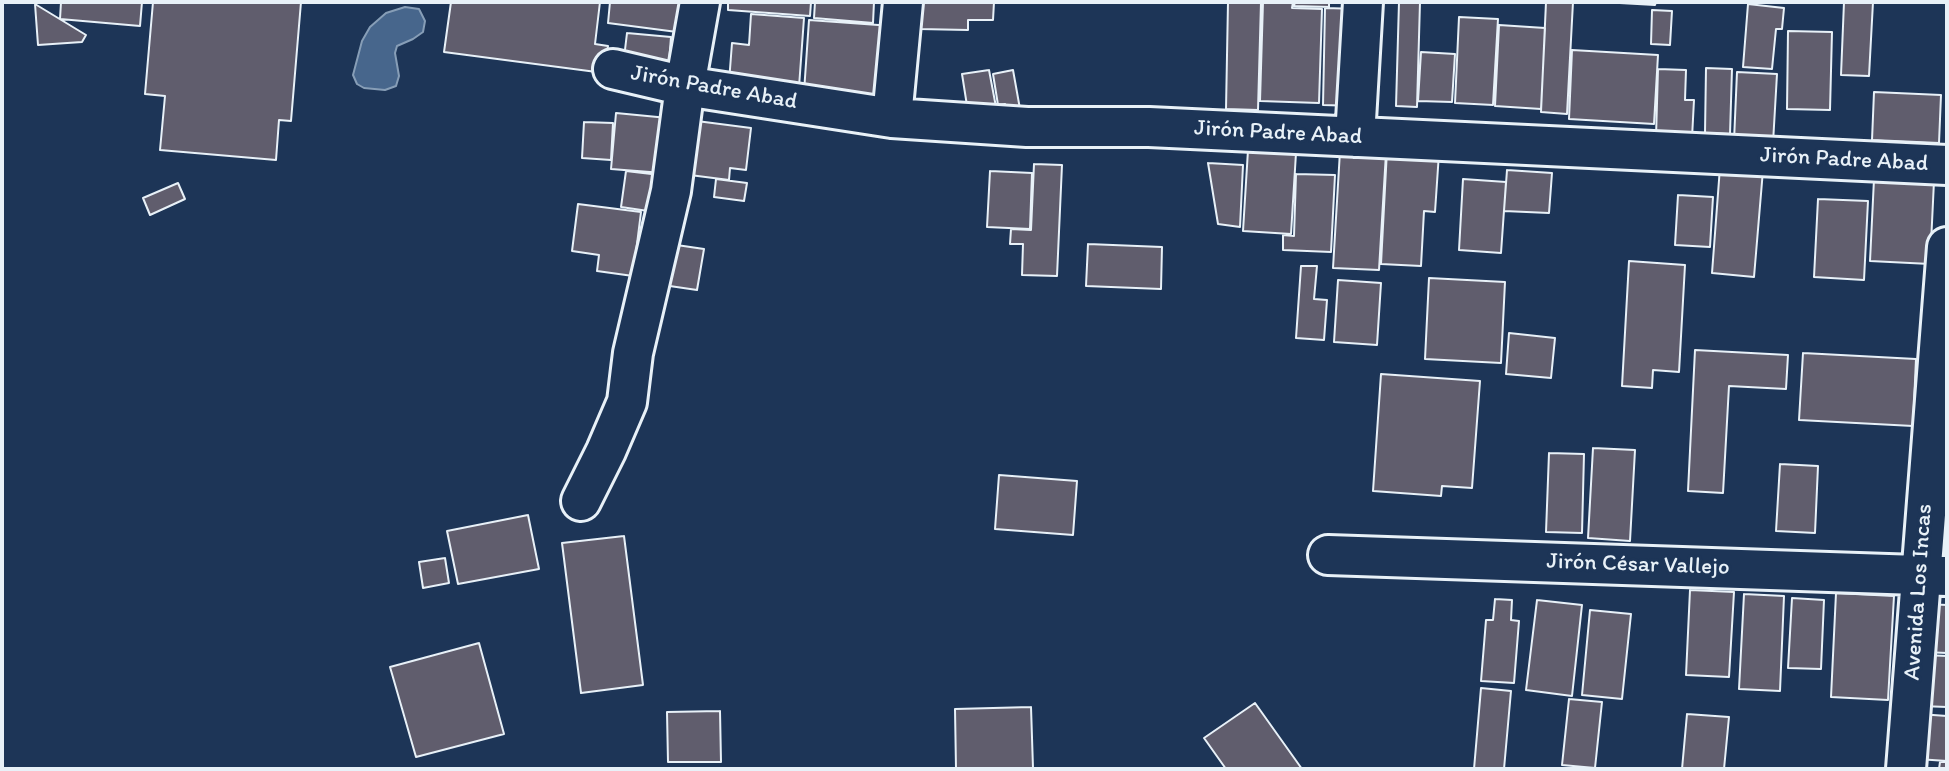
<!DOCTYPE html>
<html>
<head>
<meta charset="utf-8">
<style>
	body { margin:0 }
	#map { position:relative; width:1949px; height:771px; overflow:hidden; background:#1d3557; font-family:Itim,sans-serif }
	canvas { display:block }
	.frame { position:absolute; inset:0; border:4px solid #e8f1f8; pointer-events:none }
</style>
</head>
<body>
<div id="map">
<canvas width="1949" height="771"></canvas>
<div class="frame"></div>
</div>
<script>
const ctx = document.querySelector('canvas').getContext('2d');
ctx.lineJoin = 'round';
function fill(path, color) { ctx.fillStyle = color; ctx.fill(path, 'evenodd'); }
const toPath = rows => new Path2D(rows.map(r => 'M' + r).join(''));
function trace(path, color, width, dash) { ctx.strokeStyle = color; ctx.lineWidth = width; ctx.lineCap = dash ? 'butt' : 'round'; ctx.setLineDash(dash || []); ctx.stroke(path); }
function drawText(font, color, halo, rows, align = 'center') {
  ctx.font = font + ' Itim,sans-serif'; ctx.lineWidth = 6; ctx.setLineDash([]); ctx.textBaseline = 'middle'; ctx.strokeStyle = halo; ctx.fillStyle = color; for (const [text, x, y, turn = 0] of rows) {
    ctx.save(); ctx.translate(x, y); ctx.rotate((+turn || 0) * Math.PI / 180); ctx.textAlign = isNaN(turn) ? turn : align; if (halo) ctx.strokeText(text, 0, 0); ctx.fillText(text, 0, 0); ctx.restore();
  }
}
const water = toPath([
	[405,7,419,9,425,21,423,32,413,39,397,46,395,53,399,76,396,86,385,90,364,88,357,84,353,75,362,41,370,27,386,13,405,7]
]);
fill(water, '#47668c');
trace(water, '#879eb7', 2);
const building = toPath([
	[61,2,142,2,140,26,60,19,61,2],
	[153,2,301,2,291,121,279,120,276,160,160,150,165,96,145,94,153,2],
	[451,2,600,2,595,44,608,46,604,73,444,52,451,2],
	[610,2,681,2,677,32,608,23,610,2],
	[728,2,811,2,810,16,728,10,728,2],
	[815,2,874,2,873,23,814,18,815,2],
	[919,2,994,2,993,20,968,20,968,30,919,29,919,2],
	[1228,2,1261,2,1258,110,1226,109,1228,2],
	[1263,2,1293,2,1292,8,1322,9,1319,103,1260,101,1263,2],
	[1295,2,1329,2,1329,7,1294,6,1295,2],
	[1399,2,1420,2,1417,107,1396,106,1399,2],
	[1546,2,1573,2,1567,114,1541,112,1546,2],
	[1602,2,1656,2,1655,5,1602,2],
	[1844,2,1873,2,1869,76,1841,75,1844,2],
	[35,4,86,35,82,42,38,45,35,4],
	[1748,4,1784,8,1782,29,1776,29,1772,69,1743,67,1748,4],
	[1325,8,1359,9,1357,106,1323,105,1325,8],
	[1652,10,1672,11,1670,45,1651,44,1652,10],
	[751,14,804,18,799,87,729,82,732,43,749,45,751,14],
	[1459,17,1498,19,1493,105,1455,103,1459,17],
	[809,20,892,26,886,98,804,92,809,20],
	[1499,25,1545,28,1541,109,1495,106,1499,25],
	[1788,31,1832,32,1830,110,1787,109,1788,31],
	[627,33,671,37,669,62,624,58,627,33],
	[1572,50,1658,55,1654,124,1569,119,1572,50],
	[1421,52,1455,54,1452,102,1418,101,1421,52],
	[1706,68,1732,69,1730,134,1705,133,1706,68],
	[1658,69,1686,70,1685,100,1694,100,1692,138,1656,137,1658,69],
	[989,70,996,107,968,112,962,74,989,70],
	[1013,70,1020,109,1006,111,1005,104,998,105,993,74,1013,70],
	[1737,72,1777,74,1773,143,1734,141,1737,72],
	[1874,92,1941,95,1939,143,1872,140,1874,92],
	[616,113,668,118,663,173,611,169,616,113],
	[689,120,751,128,746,170,730,168,729,180,682,174,689,120],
	[584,122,613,123,611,160,582,158,584,122],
	[1248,150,1296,153,1291,234,1243,231,1248,150],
	[1387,150,1439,153,1435,212,1424,211,1421,266,1381,264,1387,150],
	[1340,151,1386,153,1379,270,1333,268,1340,151],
	[1208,163,1243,165,1240,227,1218,224,1208,163],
	[1034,164,1062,165,1057,276,1022,275,1023,244,1010,244,1011,229,1031,230,1034,164],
	[1720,167,1763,170,1754,277,1712,273,1720,167],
	[1507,170,1552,173,1549,213,1504,211,1507,170],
	[626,171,660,175,655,212,621,207,626,171],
	[990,171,1032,173,1030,229,987,227,990,171],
	[1296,174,1335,175,1331,252,1283,250,1283,235,1294,236,1296,174],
	[716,179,747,183,744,201,714,197,716,179],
	[1463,179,1506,182,1501,253,1459,250,1463,179],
	[1874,179,1934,181,1930,264,1870,261,1874,179],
	[178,183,185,199,150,215,143,198,178,183],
	[1678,195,1713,197,1710,247,1675,245,1678,195],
	[1818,199,1868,201,1864,280,1814,277,1818,199],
	[578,204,641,212,633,276,597,271,599,255,572,251,578,204],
	[663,243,704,249,697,290,656,284,663,243],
	[1088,244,1162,247,1161,289,1086,286,1088,244],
	[1629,261,1685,265,1679,372,1653,370,1652,388,1622,386,1629,261],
	[1301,266,1317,266,1314,299,1327,300,1324,340,1296,338,1301,266],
	[1429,278,1505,282,1501,363,1425,359,1429,278],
	[1338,280,1381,283,1377,345,1334,342,1338,280],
	[1509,333,1555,338,1551,378,1506,374,1509,333],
	[1695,350,1788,355,1786,389,1729,386,1723,493,1688,491,1695,350],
	[1803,353,1916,359,1913,426,1799,420,1803,353],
	[1381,374,1480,381,1472,488,1442,486,1441,496,1373,491,1381,374],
	[1593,448,1635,450,1630,541,1588,538,1593,448],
	[1549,453,1584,454,1582,533,1546,532,1549,453],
	[1780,464,1818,466,1815,533,1776,531,1780,464],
	[999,475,1077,481,1073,535,995,529,999,475],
	[528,515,539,569,458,584,447,531,528,515],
	[624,536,643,685,581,693,562,543,624,536],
	[445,558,449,583,423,588,419,562,445,558],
	[1690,590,1734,592,1729,677,1686,675,1690,590],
	[1836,593,1894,596,1888,700,1831,697,1836,593],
	[1744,594,1784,596,1780,691,1739,689,1744,594],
	[1792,598,1824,600,1821,669,1788,668,1792,598],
	[1495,599,1512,600,1511,620,1519,621,1514,683,1481,681,1486,620,1493,620,1495,599],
	[1537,600,1582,605,1572,696,1526,690,1537,600],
	[1926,604,1947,605,1947,653,1924,652,1926,604],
	[1590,610,1631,614,1622,699,1582,695,1590,610],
	[479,643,504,734,416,757,390,667,479,643],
	[1924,655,1947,656,1947,707,1921,706,1924,655],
	[1481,688,1511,691,1504,769,1474,769,1481,688],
	[1569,699,1602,702,1595,768,1562,765,1569,699],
	[1255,703,1302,769,1226,769,1204,738,1255,703],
	[1031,707,1033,768,956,769,955,709,1031,707],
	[720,711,721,762,668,762,667,712,720,711],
	[1687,714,1729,717,1724,769,1682,769,1687,714],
	[1919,714,1947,716,1947,761,1917,759,1919,714],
	[1940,762,1947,762,1947,769,1939,769,1940,762]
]);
fill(building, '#605d6d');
trace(building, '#e8f1f8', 2);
const minor = toPath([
	[613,69,685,86,892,118,1027,127,1149,127,1947,165],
	[892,118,903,2],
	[1355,137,1363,2],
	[581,501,606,451,627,402,633,353,671,191,685,86,700,2],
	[1328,555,1947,576],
	[1906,769,1947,247]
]);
trace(minor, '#e8f1f8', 44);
trace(minor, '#1d3557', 38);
drawText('23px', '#e8f1f8', '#1d3557', [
	["Jirón Padre Abad",714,88,10],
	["Jirón Padre Abad",1278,133,3],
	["Jirón Padre Abad",1844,160,3],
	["Jirón César Vallejo",1638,565,2],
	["Avenida Los Incas",1919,592,-86]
]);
</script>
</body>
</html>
